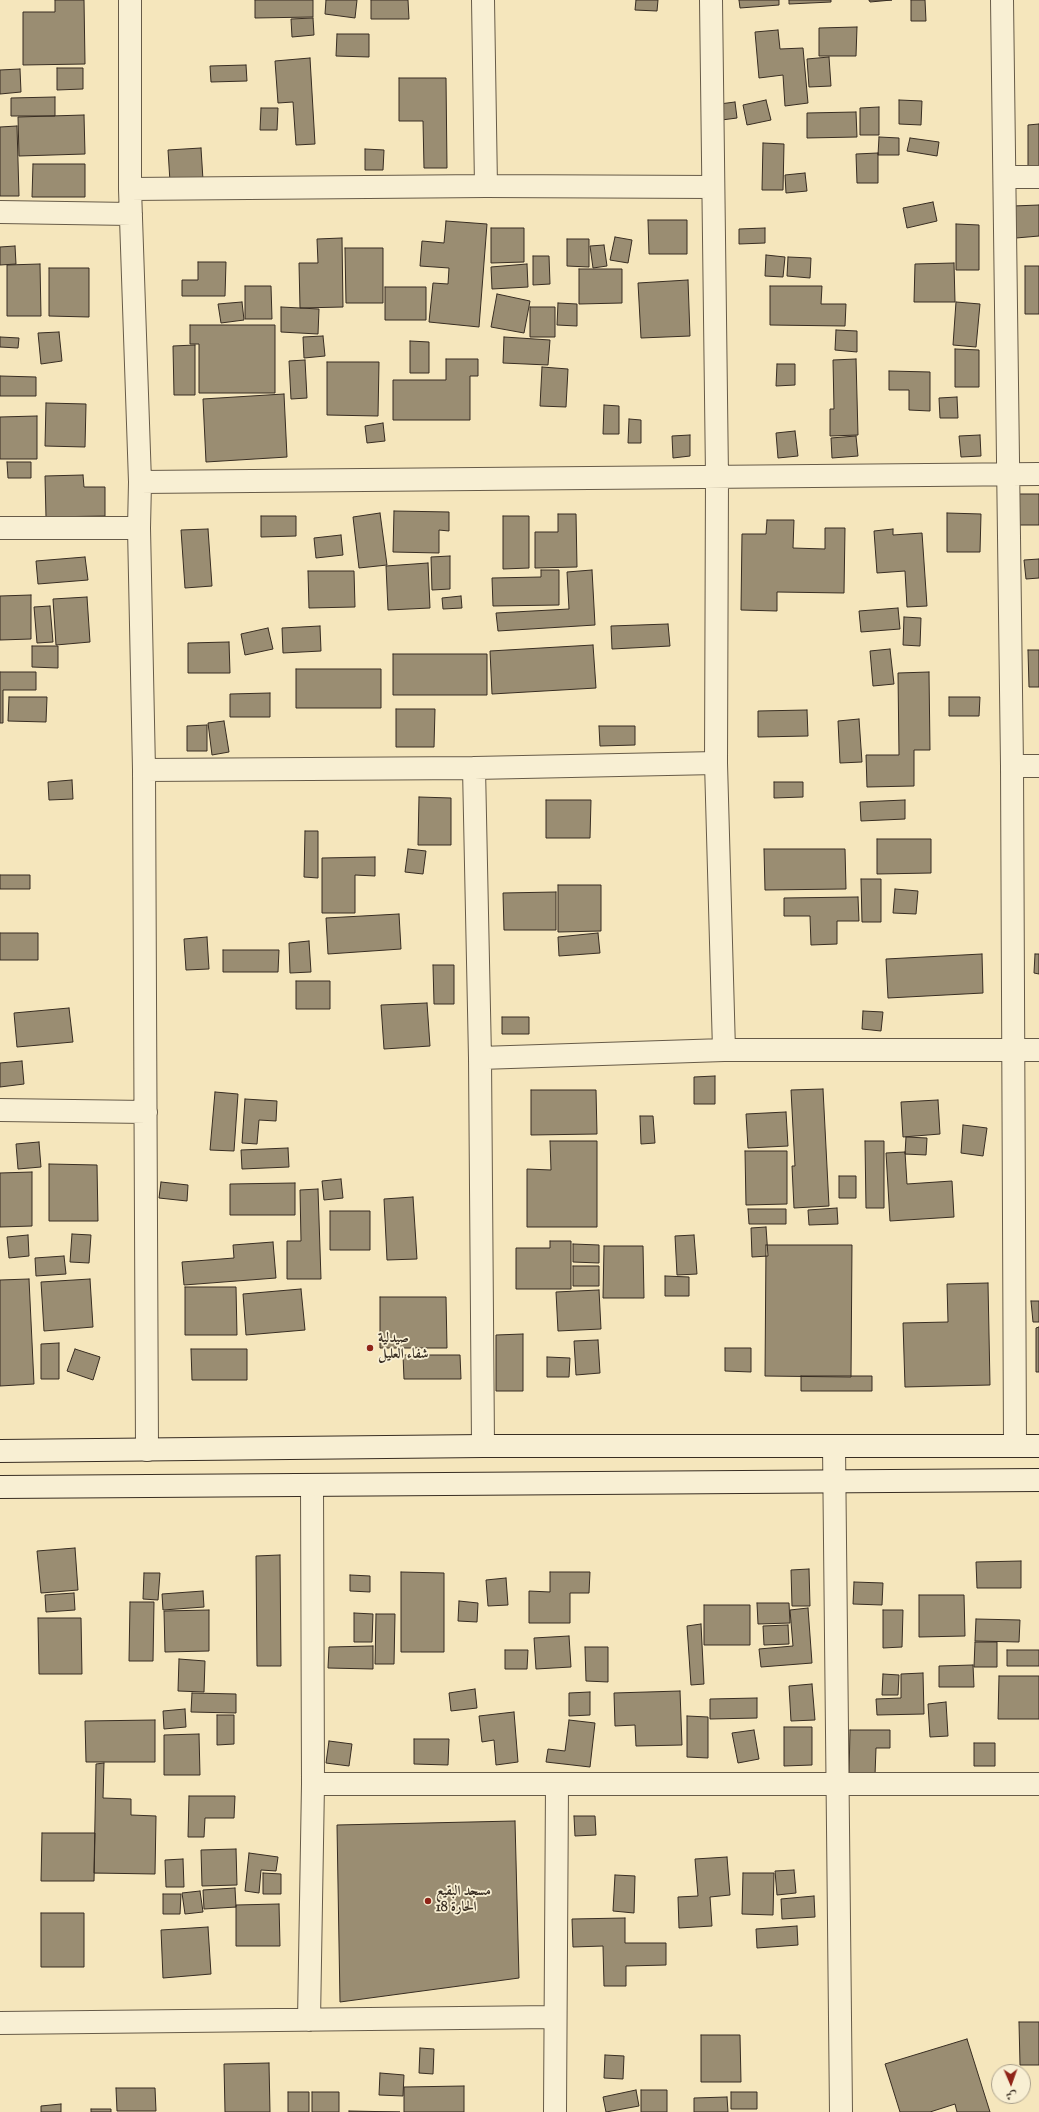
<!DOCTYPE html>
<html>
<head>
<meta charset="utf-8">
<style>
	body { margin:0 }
	#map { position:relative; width:1039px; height:2112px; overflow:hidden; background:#f5e6bc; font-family:"Sorts Mill Goudy",Amiri,serif }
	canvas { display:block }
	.north { position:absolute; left:991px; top:2064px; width:40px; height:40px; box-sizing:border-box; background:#f8efd3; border:1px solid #aba18c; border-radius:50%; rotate:178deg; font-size:11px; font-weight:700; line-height:16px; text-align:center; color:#382d22 }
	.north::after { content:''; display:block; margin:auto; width:14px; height:18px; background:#8f2418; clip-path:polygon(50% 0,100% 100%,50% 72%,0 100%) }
</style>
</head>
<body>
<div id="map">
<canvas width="1039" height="2112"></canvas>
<div class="north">ش</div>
</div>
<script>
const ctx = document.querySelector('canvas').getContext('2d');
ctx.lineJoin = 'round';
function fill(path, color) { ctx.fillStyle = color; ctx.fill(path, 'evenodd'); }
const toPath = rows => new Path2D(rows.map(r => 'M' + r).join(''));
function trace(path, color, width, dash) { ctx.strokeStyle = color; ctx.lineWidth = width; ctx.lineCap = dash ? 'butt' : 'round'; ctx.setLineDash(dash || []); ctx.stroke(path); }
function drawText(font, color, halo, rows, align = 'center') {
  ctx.font = font + ' "Sorts Mill Goudy",Amiri,serif'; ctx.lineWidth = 3.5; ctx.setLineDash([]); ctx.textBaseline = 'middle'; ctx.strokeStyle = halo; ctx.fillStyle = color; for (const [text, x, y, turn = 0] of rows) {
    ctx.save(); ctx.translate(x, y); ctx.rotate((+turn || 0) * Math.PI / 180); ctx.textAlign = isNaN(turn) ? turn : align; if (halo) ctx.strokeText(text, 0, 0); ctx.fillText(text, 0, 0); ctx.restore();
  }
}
const building = toPath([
	[55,0,84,0,85,64,23,65,23,12,55,12,55,0],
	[255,0,313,0,313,17,255,18,255,0],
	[326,0,357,0,355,18,325,14,326,0],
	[371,0,408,0,409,19,371,19,371,0],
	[636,0,658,0,657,11,635,10,636,0],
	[739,0,779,0,779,5,740,8,739,0],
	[789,0,831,0,831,2,789,4,789,0],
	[869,0,892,0,870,2,869,0],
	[911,0,925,0,926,21,911,21,911,0],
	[313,18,314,35,292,37,291,19,313,18],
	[857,27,856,56,819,56,819,28,857,27],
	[778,30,780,49,803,48,808,103,785,106,783,75,759,78,755,32,778,30],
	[337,34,369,34,369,57,336,56,337,34],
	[829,57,831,86,809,87,807,59,829,57],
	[310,58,315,144,296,145,293,102,278,103,275,61,310,58],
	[246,65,247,81,211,82,210,66,246,65],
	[57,68,83,68,83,89,57,90,57,68],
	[20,69,21,92,0,94,0,70,20,69],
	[399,78,446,78,447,168,424,168,423,121,399,121,399,78],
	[55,97,55,116,11,116,11,98,55,97],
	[766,100,771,120,747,125,743,105,766,100],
	[899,100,922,101,921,125,899,124,899,100],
	[735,102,737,118,714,121,712,105,735,102],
	[879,107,879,135,860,135,860,108,879,107],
	[261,108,278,108,277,130,260,130,261,108],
	[856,112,857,137,807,138,807,113,856,112],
	[84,115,85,154,19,156,18,117,84,115],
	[1039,124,1039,167,1028,167,1028,125,1039,124],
	[17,126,19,196,0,196,0,127,17,126],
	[879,137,899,138,899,155,878,155,879,137],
	[910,138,939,142,937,156,907,151,910,138],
	[763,143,784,144,783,190,762,190,763,143],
	[201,148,203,180,170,182,168,150,201,148],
	[365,149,384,150,383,170,365,170,365,149],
	[878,153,878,183,857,183,856,154,878,153],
	[33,164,85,164,85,197,32,197,33,164],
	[805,173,807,191,786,193,785,175,805,173],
	[933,202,937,221,907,228,903,208,933,202],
	[1039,205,1039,236,1016,238,1013,206,1039,205],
	[648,220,687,220,687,254,649,254,648,220],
	[446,221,487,224,479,327,429,322,433,283,448,284,449,268,420,266,422,241,444,243,446,221],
	[956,224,979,225,979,270,956,270,956,224],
	[491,228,524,228,524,262,491,263,491,228],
	[765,228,765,243,739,244,739,229,765,228],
	[615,237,632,240,628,263,610,260,615,237],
	[342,238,343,307,300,308,299,263,318,263,317,239,342,238],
	[567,239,589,239,589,267,567,266,567,239],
	[604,245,607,266,593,268,590,246,604,245],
	[15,246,16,264,0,265,0,247,15,246],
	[345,248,383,248,383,303,346,303,345,248],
	[766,255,785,257,783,277,765,276,766,255],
	[533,256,549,256,550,284,533,285,533,256],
	[788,257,811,258,810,278,787,276,788,257],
	[198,262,226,262,225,296,182,296,182,280,198,280,198,262],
	[954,263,955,302,914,302,915,264,954,263],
	[40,264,41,316,7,316,7,265,40,264],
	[527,264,528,287,492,289,491,267,527,264],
	[1025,266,1039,266,1039,314,1025,314,1025,266],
	[49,268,89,268,89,317,49,316,49,268],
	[579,269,622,269,622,303,579,304,579,269],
	[688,280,690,336,641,338,638,283,688,280],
	[245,286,271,286,272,319,245,319,245,286],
	[770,286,822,286,821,304,846,304,845,326,770,325,770,286],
	[385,287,426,287,426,320,385,320,385,287],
	[497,294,530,301,524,333,491,327,497,294],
	[242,302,244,320,221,323,218,304,242,302],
	[956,302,980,304,976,347,953,345,956,302],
	[558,303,577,304,577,326,557,325,558,303],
	[281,307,319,309,318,334,281,332,281,307],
	[530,307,555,307,555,337,530,337,530,307],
	[190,325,275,325,275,393,199,393,199,344,190,344,190,325],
	[836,330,857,331,857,352,835,350,836,330],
	[59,332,62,361,41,364,38,333,59,332],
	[323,336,325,356,304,358,303,337,323,336],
	[0,337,19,338,18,348,0,347,0,337],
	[504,337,550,340,548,365,503,363,504,337],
	[410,341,429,342,429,373,410,373,410,341],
	[195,345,195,395,174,395,173,346,195,345],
	[955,349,979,350,979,387,955,387,955,349],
	[446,359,478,359,478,376,470,376,470,420,393,420,393,380,446,380,446,359],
	[856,359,858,435,830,436,830,409,834,409,833,360,856,359],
	[305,360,307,398,291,399,289,361,305,360],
	[327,362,379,362,378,416,327,415,327,362],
	[777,364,795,364,795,385,776,386,777,364],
	[542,367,568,369,566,407,540,406,542,367],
	[889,371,930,372,930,411,909,410,909,390,889,390,889,371],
	[0,376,36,377,36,396,0,396,0,376],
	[284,394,287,457,206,462,203,399,284,394],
	[957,397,958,418,940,418,939,398,957,397],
	[46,403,86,404,85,447,45,446,46,403],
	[604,405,619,406,619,434,603,434,604,405],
	[37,416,37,459,0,459,0,417,37,416],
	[629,419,641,420,641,443,628,443,629,419],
	[383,423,385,441,367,443,365,426,383,423],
	[795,431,798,456,778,458,776,433,795,431],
	[690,435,690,456,673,458,672,436,690,435],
	[980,435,981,456,961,457,959,436,980,435],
	[856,436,858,456,832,458,831,438,856,436],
	[7,462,31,462,31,478,8,478,7,462],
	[83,475,84,487,105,487,105,516,46,517,45,476,83,475],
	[1016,494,1039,494,1039,525,1016,525,1016,494],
	[394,511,449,512,449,531,439,530,439,553,393,552,394,511],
	[380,513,387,565,359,568,353,517,380,513],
	[947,513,981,514,980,552,947,552,947,513],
	[558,514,576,514,577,567,535,568,535,532,558,532,558,514],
	[261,516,296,516,296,536,261,537,261,516],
	[503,516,529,516,529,568,503,569,503,516],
	[767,520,794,520,793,548,825,549,825,528,845,528,844,593,777,592,777,611,741,610,742,534,766,534,767,520],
	[208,529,212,586,185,588,181,530,208,529],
	[893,529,893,535,922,533,927,606,907,607,905,571,877,573,874,531,893,529],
	[341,535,343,555,316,558,314,538,341,535],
	[450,556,450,589,432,590,431,557,450,556],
	[85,557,88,580,38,584,36,561,85,557],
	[1039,559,1039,578,1026,579,1024,560,1039,559],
	[428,563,430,608,388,610,386,566,428,563],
	[541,570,559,570,559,605,493,606,492,578,541,577,541,570],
	[592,570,595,625,498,631,496,613,569,609,567,572,592,570],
	[308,571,354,571,355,607,309,608,308,571],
	[31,595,31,639,0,640,0,596,31,595],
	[461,596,462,608,443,609,442,598,461,596],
	[87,597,90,642,56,645,53,599,87,597],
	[50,606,53,642,37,643,34,607,50,606],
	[898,608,900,629,861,632,859,611,898,608],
	[904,617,921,618,920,646,903,645,904,617],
	[668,624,670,646,612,649,611,626,668,624],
	[320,626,321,651,283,653,282,628,320,626],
	[268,628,273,649,245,655,241,634,268,628],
	[229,642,230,673,188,673,188,643,229,642],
	[593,645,596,688,492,694,490,651,593,645],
	[32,646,58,646,58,668,32,667,32,646],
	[890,649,894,684,873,686,870,651,890,649],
	[1028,650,1039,650,1039,687,1029,687,1028,650],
	[393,654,487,654,487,695,393,695,393,654],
	[296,669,381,669,381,708,296,708,296,669],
	[0,672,36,672,36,690,3,690,3,723,0,723,0,672],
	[929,672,930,750,914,750,914,786,867,787,866,755,899,755,898,673,929,672],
	[270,693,270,717,230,717,230,694,270,693],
	[9,697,47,697,46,722,8,721,9,697],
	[949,697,980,697,979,716,949,716,949,697],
	[396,709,435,709,434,747,396,747,396,709],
	[807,710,808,736,758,737,758,711,807,710],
	[859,719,862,762,840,763,838,721,859,719],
	[224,721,229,752,212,755,208,723,224,721],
	[207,725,207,751,187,751,187,726,207,725],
	[599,726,635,726,635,745,600,746,599,726],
	[72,780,73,799,49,800,48,782,72,780],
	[774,782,803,782,803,797,774,798,774,782],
	[419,797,451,798,451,845,418,845,419,797],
	[546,800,591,800,590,838,546,838,546,800],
	[905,800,905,819,861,821,860,802,905,800],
	[305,831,318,831,318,878,304,877,305,831],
	[877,839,931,839,931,873,877,874,877,839],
	[408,849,426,851,423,874,405,872,408,849],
	[764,849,845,849,846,889,765,890,764,849],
	[375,857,375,876,355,875,355,913,322,913,322,858,375,857],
	[0,875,30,875,30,889,0,889,0,875],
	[861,879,881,879,881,922,862,922,861,879],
	[558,885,601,885,601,931,558,932,558,885],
	[895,889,918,891,916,914,893,913,895,889],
	[556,892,556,930,504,930,503,893,556,892],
	[858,897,859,921,837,921,837,944,811,945,810,916,784,916,784,898,858,897],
	[399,914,401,949,328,954,326,918,399,914],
	[0,933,38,933,38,960,0,960,0,933],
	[598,933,600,953,559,956,558,937,598,933],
	[207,937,209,969,186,970,184,939,207,937],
	[309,941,311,972,290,973,289,943,309,941],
	[223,950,279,950,278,972,223,972,223,950],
	[982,954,983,993,888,998,886,959,982,954],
	[1035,954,1039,954,1039,974,1034,973,1035,954],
	[433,965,454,965,454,1004,434,1004,433,965],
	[296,981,330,981,330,1009,296,1009,296,981],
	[427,1003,430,1046,384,1049,381,1005,427,1003],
	[69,1008,73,1042,17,1047,14,1013,69,1008],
	[863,1011,883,1012,881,1031,862,1029,863,1011],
	[502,1017,529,1017,529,1034,502,1034,502,1017],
	[22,1061,24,1084,0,1087,0,1063,22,1061],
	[715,1076,715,1104,694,1104,694,1077,715,1076],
	[823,1089,829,1206,794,1208,792,1166,795,1166,791,1090,823,1089],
	[531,1090,596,1090,597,1134,531,1135,531,1090],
	[215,1092,238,1094,234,1151,210,1150,215,1092],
	[245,1099,277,1101,276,1121,259,1120,257,1144,242,1143,245,1099],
	[938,1100,940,1134,903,1137,901,1102,938,1100],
	[786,1112,788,1146,748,1148,746,1114,786,1112],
	[640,1116,653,1116,655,1143,641,1144,640,1116],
	[963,1125,987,1128,983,1156,961,1153,963,1125],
	[906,1137,927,1138,926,1155,905,1154,906,1137],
	[550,1141,597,1141,597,1227,527,1227,527,1169,551,1170,550,1141],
	[865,1141,884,1141,884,1208,866,1208,865,1141],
	[39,1142,41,1167,18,1169,16,1144,39,1142],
	[288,1148,289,1167,242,1169,241,1150,288,1148],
	[745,1151,787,1151,787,1204,746,1205,745,1151],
	[905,1152,907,1184,952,1181,954,1217,890,1221,886,1153,905,1152],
	[49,1164,97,1165,98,1221,49,1221,49,1164],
	[32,1172,32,1226,0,1227,0,1173,32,1172],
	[839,1176,856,1176,856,1198,839,1198,839,1176],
	[341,1179,343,1198,324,1200,322,1181,341,1179],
	[161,1182,188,1185,187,1201,159,1198,161,1182],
	[295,1183,295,1215,230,1215,230,1184,295,1183],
	[318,1189,321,1279,287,1279,287,1241,301,1241,300,1190,318,1189],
	[413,1197,417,1259,387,1260,384,1199,413,1197],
	[837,1208,838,1224,809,1225,808,1210,837,1208],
	[748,1209,786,1209,786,1224,749,1224,748,1209],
	[330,1211,370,1211,370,1250,330,1250,330,1211],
	[766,1227,768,1256,752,1257,751,1228,766,1227],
	[72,1234,91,1235,89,1263,70,1262,72,1234],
	[28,1235,29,1256,9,1258,7,1237,28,1235],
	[694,1235,697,1274,677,1275,675,1236,694,1235],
	[550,1241,571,1241,571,1289,516,1289,516,1248,550,1248,550,1241],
	[273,1242,276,1278,184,1285,182,1262,234,1258,233,1245,273,1242],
	[573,1244,599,1245,599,1263,573,1262,573,1244],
	[766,1245,852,1245,851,1377,765,1376,766,1245],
	[604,1246,643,1246,644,1298,603,1298,604,1246],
	[64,1256,66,1274,36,1276,35,1258,64,1256],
	[573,1266,599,1266,599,1286,573,1286,573,1266],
	[665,1276,689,1277,689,1296,665,1296,665,1276],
	[29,1279,34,1384,0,1386,0,1280,29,1279],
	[90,1279,93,1327,44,1331,41,1282,90,1279],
	[988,1283,990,1385,905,1387,903,1323,948,1322,947,1284,988,1283],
	[185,1287,236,1287,237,1335,185,1335,185,1287],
	[301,1289,305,1330,246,1335,243,1294,301,1289],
	[599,1290,601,1329,558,1331,556,1292,599,1290],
	[380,1297,446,1297,447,1348,380,1348,380,1297],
	[1031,1301,1039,1301,1039,1322,1033,1322,1031,1301],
	[1039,1327,1039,1372,1036,1372,1036,1328,1039,1327],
	[523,1334,523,1391,496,1391,496,1335,523,1334],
	[598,1340,600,1373,576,1375,574,1341,598,1340],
	[59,1343,59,1379,41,1379,41,1344,59,1343],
	[725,1348,751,1348,751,1372,725,1371,725,1348],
	[75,1349,100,1357,93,1380,67,1371,75,1349],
	[191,1349,247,1349,247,1380,192,1380,191,1349],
	[403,1355,460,1355,461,1379,404,1379,403,1355],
	[547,1357,570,1358,569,1377,547,1377,547,1357],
	[801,1376,872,1376,872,1391,801,1391,801,1376],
	[75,1548,78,1590,41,1593,37,1551,75,1548],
	[280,1555,281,1666,257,1666,256,1556,280,1555],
	[1021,1561,1021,1588,977,1588,976,1562,1021,1561],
	[809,1569,810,1606,792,1606,791,1570,809,1569],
	[401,1572,444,1573,444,1652,401,1652,401,1572],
	[550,1572,590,1572,589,1593,570,1593,570,1623,529,1623,529,1591,550,1592,550,1572],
	[144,1573,160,1573,158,1600,143,1599,144,1573],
	[350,1575,370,1576,370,1592,350,1591,350,1575],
	[506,1578,508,1605,488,1606,486,1580,506,1578],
	[854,1582,883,1583,882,1605,853,1604,854,1582],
	[203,1591,204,1607,163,1610,162,1594,203,1591],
	[74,1593,75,1610,46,1612,45,1595,74,1593],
	[919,1595,964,1595,965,1636,919,1637,919,1595],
	[459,1601,478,1603,477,1622,458,1621,459,1601],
	[130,1602,154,1602,153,1661,129,1661,130,1602],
	[757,1603,789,1603,790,1623,758,1624,757,1603],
	[704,1605,750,1605,750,1645,704,1645,704,1605],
	[808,1608,812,1663,761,1667,759,1649,793,1646,790,1610,808,1608],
	[209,1610,209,1651,165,1652,164,1611,209,1610],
	[883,1610,903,1610,902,1647,883,1648,883,1610],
	[354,1613,373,1614,372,1642,354,1642,354,1613],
	[376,1614,395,1614,394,1664,375,1664,376,1614],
	[38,1618,81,1618,82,1674,39,1674,38,1618],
	[976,1619,1020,1620,1019,1642,975,1641,976,1619],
	[701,1624,704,1684,691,1685,687,1626,701,1624],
	[788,1625,789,1644,764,1645,763,1626,788,1625],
	[569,1636,571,1667,536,1669,534,1638,569,1636],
	[975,1642,997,1642,997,1667,974,1667,975,1642],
	[373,1646,373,1669,328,1668,329,1647,373,1646],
	[585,1647,608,1647,608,1682,586,1681,585,1647],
	[505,1650,528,1650,527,1669,505,1669,505,1650],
	[1007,1650,1039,1650,1039,1666,1007,1666,1007,1650],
	[179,1659,205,1661,204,1692,178,1691,179,1659],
	[973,1665,974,1687,939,1687,939,1666,973,1665],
	[923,1673,924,1714,877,1715,876,1699,901,1698,901,1674,923,1673],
	[883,1674,899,1675,898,1695,882,1695,883,1674],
	[999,1676,1039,1676,1039,1719,998,1719,999,1676],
	[812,1684,815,1720,791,1721,789,1686,812,1684],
	[475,1689,477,1708,451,1711,449,1693,475,1689],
	[680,1691,682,1745,636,1746,635,1725,615,1726,614,1693,680,1691],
	[590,1692,590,1715,569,1716,569,1693,590,1692],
	[192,1693,236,1694,236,1713,191,1712,192,1693],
	[757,1698,757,1718,710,1719,710,1699,757,1698],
	[946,1702,948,1736,930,1737,928,1704,946,1702],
	[185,1709,186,1727,164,1729,163,1711,185,1709],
	[514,1712,518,1762,496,1765,494,1740,482,1742,479,1716,514,1712],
	[217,1715,234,1715,234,1744,217,1745,217,1715],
	[687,1716,708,1717,708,1758,687,1757,687,1716],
	[155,1720,155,1762,86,1762,85,1721,155,1720],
	[569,1720,595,1723,590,1767,546,1762,548,1749,565,1751,569,1720],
	[784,1727,812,1727,812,1765,784,1766,784,1727],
	[754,1730,759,1759,738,1763,732,1733,754,1730],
	[850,1730,890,1730,890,1748,876,1748,875,1775,849,1775,850,1730],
	[199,1734,200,1775,164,1775,164,1735,199,1734],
	[414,1739,449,1739,448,1765,414,1764,414,1739],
	[329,1741,352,1744,349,1766,326,1763,329,1741],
	[974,1743,995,1743,995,1766,974,1766,974,1743],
	[104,1763,103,1798,131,1799,131,1815,156,1816,155,1874,94,1873,96,1764,104,1763],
	[189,1796,235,1796,234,1818,205,1818,204,1837,188,1837,189,1796],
	[574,1816,595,1816,596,1835,575,1836,574,1816],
	[515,1821,519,1978,340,2002,337,1825,515,1821],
	[42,1833,95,1833,94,1881,41,1881,42,1833],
	[236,1849,237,1885,202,1886,201,1850,236,1849],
	[249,1853,278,1857,276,1871,261,1870,259,1893,245,1891,249,1853],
	[727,1857,730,1895,710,1897,712,1926,679,1928,678,1897,698,1896,695,1859,727,1857],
	[183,1859,184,1887,166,1887,165,1860,183,1859],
	[794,1870,796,1893,777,1895,775,1871,794,1870],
	[263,1873,281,1874,281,1894,263,1894,263,1873],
	[743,1873,774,1873,773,1915,742,1914,743,1873],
	[615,1875,635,1876,634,1913,613,1911,615,1875],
	[235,1888,236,1907,204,1909,203,1890,235,1888],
	[200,1891,203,1912,185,1914,182,1893,200,1891],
	[163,1894,181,1894,180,1914,163,1914,163,1894],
	[814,1896,815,1917,782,1919,781,1899,814,1896],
	[279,1904,280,1946,236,1946,236,1905,279,1904],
	[41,1913,84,1913,84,1967,41,1967,41,1913],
	[625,1918,625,1943,666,1943,666,1965,626,1966,626,1986,604,1986,603,1946,573,1947,572,1919,625,1918],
	[797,1926,798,1945,757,1948,756,1929,797,1926],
	[208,1927,211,1974,163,1978,161,1930,208,1927],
	[1019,2022,1039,2022,1039,2065,1020,2065,1019,2022],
	[701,2035,740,2035,741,2082,701,2082,701,2035],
	[967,2039,990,2112,957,2112,955,2104,930,2112,900,2112,885,2064,967,2039],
	[420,2048,434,2049,433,2074,419,2073,420,2048],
	[605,2055,624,2056,623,2079,604,2078,605,2055],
	[269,2063,270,2112,225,2112,224,2064,269,2063],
	[380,2073,404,2075,403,2096,379,2095,380,2073],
	[464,2086,464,2112,404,2112,404,2087,464,2086],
	[116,2088,155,2088,156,2111,117,2111,116,2088],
	[636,2090,639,2106,606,2112,603,2097,636,2090],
	[641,2090,667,2090,667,2112,641,2112,641,2090],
	[288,2092,309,2092,309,2112,288,2112,288,2092],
	[312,2092,339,2092,339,2112,312,2112,312,2092],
	[731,2092,757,2092,757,2109,731,2109,731,2092],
	[727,2097,728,2112,694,2112,694,2098,727,2097],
	[61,2104,61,2112,41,2112,41,2106,61,2104],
	[91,2109,111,2109,111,2112,91,2112,91,2109],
	[349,2111,400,2112,349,2112,349,2111]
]);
fill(building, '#9a8d72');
trace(building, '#382d22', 1);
const street = toPath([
	[130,0,130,189,140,482,139,528,144,770,147,1450],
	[483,0,486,186],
	[711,0,717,476,716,763,724,1050],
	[1002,0,1012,766,1015,1446],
	[1005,177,1039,177],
	[130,189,486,186,713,187],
	[0,212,131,214],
	[140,482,1039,474],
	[0,528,139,528],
	[1012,766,1039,766],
	[474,768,480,1058,483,1446],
	[144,770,474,768,716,763],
	[480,1058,724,1050,1039,1050],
	[0,1110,146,1112],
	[834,1446,841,2112],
	[313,1784,1039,1784],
	[309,2020,313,1784,312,1485],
	[0,2023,554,2017],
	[555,2112,557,1784]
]);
const secondary = toPath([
	[0,1451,483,1446,1039,1446],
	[0,1487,1039,1480]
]);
trace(street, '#675b48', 24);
trace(secondary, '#382d22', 24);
trace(street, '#f8efd3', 22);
trace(secondary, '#f8efd3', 22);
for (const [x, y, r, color] of [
	[370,1348,4,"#8f2418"],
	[428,1901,4,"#8f2418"]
]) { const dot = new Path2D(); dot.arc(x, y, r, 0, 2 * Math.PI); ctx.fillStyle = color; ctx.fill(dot); trace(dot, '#f8efd3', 1.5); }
drawText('bold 14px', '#382d22', '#f8efd3', [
	["صيدلية",378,1340],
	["شفاء العليل",378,1356],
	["مسجد البقيع",436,1893],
	["الحارة 18",436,1909]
], 'left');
</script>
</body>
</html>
